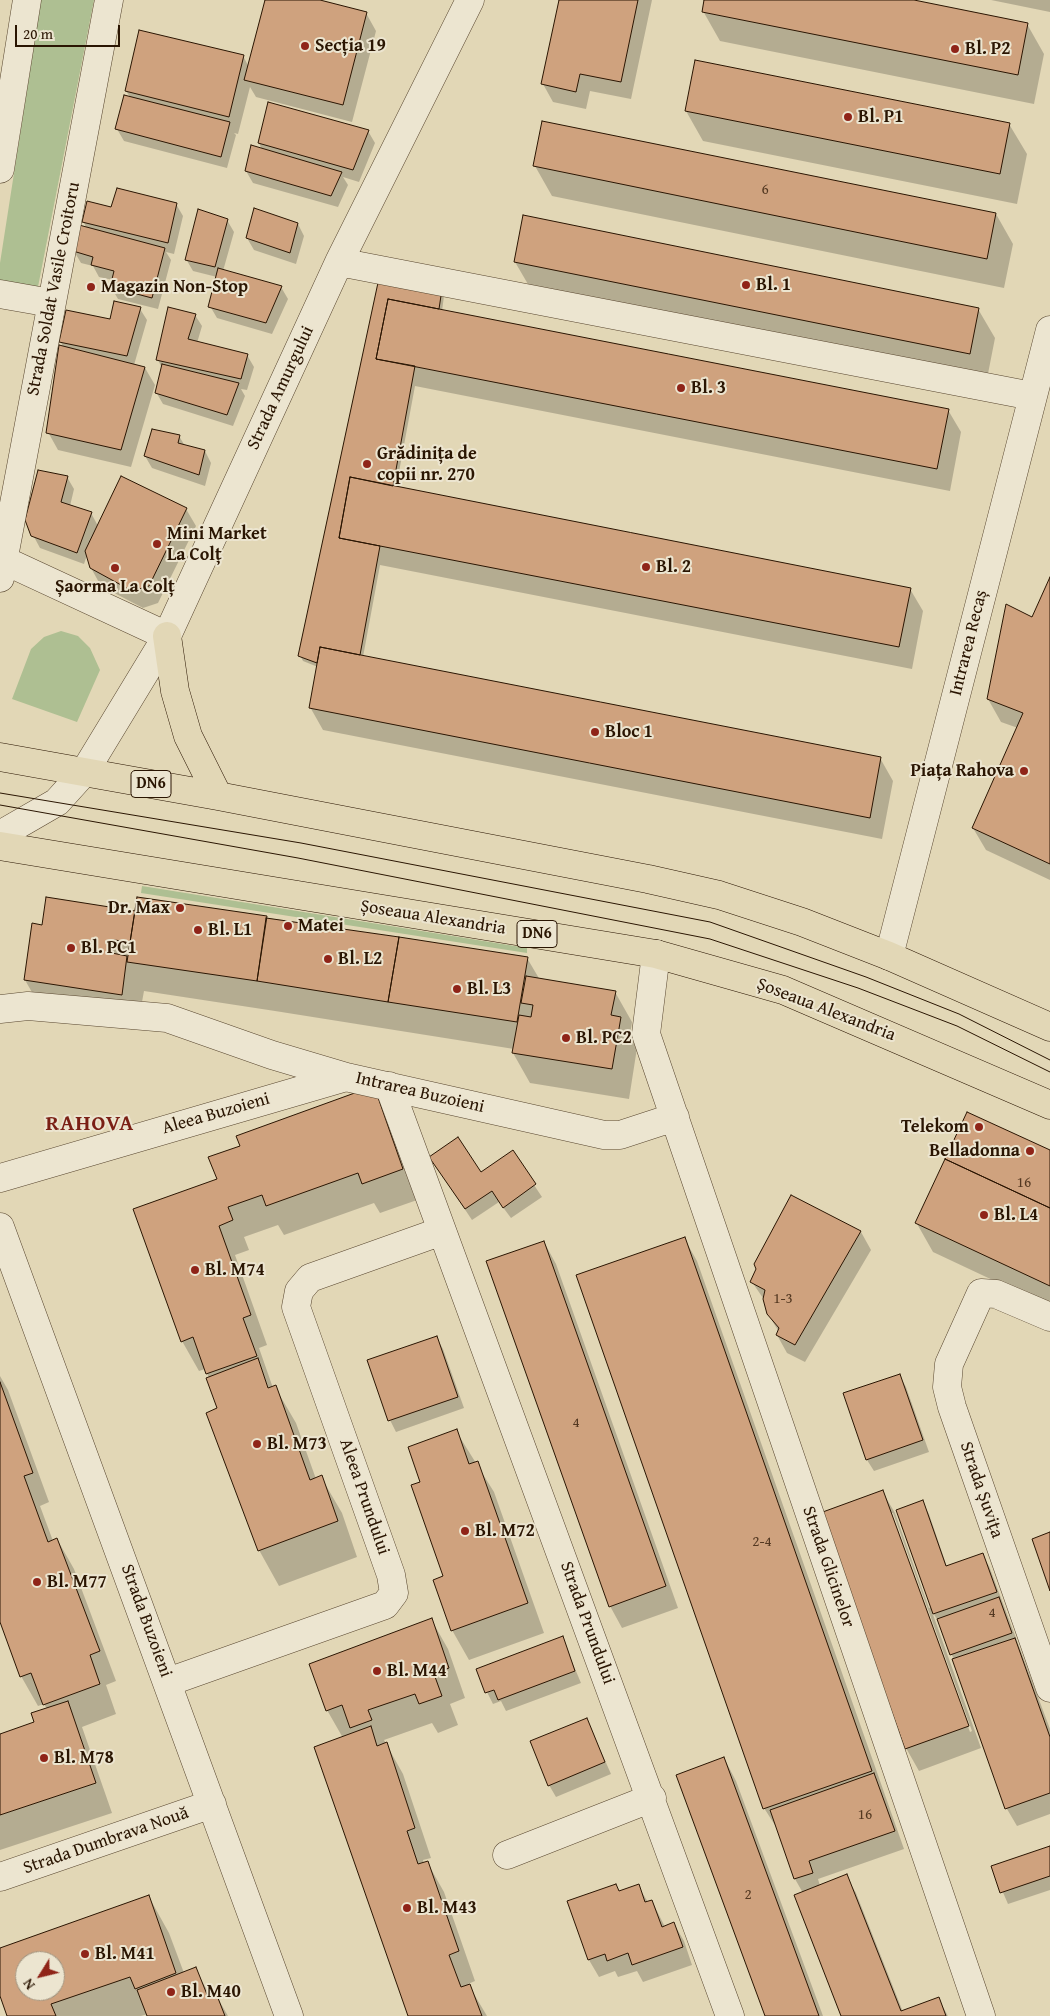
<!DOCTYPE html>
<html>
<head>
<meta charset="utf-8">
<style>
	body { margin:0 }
	#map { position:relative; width:1050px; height:2016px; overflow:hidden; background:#e2d7b6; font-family:"Gentium Book Plus",serif }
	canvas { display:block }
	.north { position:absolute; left:15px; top:1951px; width:50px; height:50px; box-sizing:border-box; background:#ece5d0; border:1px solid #9e927e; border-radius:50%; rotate:234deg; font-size:14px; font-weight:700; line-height:20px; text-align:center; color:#2a1502 }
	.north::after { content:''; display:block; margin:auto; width:18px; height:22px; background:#8f2418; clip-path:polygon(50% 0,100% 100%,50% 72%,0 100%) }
	.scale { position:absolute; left:15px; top:25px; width:105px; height:22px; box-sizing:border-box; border:2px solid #2a1502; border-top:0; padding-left:6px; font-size:15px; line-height:18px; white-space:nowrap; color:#2a1502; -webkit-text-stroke:4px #ece5d0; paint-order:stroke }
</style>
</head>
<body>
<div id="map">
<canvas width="1050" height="2016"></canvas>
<div class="north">N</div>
<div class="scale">20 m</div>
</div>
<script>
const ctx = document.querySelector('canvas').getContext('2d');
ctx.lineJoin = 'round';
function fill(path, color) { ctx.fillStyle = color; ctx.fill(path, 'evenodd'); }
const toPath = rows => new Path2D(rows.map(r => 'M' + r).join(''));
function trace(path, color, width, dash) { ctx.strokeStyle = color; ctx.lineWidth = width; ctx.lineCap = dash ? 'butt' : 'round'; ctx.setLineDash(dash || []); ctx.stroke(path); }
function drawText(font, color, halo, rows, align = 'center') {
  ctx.font = font + ' "Gentium Book Plus",serif'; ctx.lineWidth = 4; ctx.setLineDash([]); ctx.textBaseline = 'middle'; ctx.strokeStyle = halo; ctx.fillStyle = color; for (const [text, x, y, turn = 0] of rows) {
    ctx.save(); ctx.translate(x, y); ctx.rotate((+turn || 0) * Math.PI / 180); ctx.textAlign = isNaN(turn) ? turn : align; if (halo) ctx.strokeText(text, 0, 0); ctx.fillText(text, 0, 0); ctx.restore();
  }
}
fill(toPath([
	[41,0,94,0,37,292,0,285,0,263],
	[61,631,78,636,90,648,100,670,77,722,12,699,31,649,44,637],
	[142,886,527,948,527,953,141,893]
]), '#aebf92');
fill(toPath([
	[266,0,315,0,366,13,376,31,352,122,256,97,250,87,238,134,234,133,236,135,227,168,124,141,117,129,130,97,126,91,243,56,249,67],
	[560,0,652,0,631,99,590,91,586,109,553,102,543,84],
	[705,0,908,0,1027,24,1044,54,1034,104,720,41,703,11],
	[991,0,1050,0,1050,12],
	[269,104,368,131,375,143,359,182,343,177,348,185,338,207,253,183,246,171,262,150,259,143],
	[686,111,1009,124,1027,154,1017,204,703,141],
	[535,166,996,214,1013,244,1004,288,552,196],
	[176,204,183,216,174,254,166,252,171,260,158,309,118,299,111,287,113,280,99,277,93,266,81,263,74,251,87,229,83,221,112,208],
	[227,220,234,232,223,271,281,287,288,299,272,334,217,318,210,306,217,277,193,271,186,259],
	[298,224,304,236,296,264,254,250,247,238],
	[515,262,978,309,995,338,986,384,532,291],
	[380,280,444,296,442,311,948,410,961,432,950,491,415,386,396,488,910,589,923,611,912,669,380,565,363,657,880,758,893,781,882,839,323,730,310,707,318,667,303,661,300,655],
	[140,309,147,320,134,365,145,368,155,385,131,467,58,450,48,432,64,348,60,341],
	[195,315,202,326,197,343,247,355,254,367,247,390,241,389,245,396,233,426,163,404,156,392,162,368,158,360],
	[179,436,185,446,205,451,211,463,205,486,152,468,145,456],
	[67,477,74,489,70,506,91,513,98,526,186,509,196,526,158,603,143,608,101,586,91,568,87,555,84,564,40,548,33,535],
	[1050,580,1050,880,986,850,973,828,1018,728,1001,722,988,699,1033,619],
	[138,898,527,958,540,980,615,992,632,1022,630,1035,637,1048,629,1099,530,1083,513,1053,514,1049,275,1011,144,991,138,1024,42,1010,25,980,43,926,136,912],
	[373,1088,390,1117,420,1199,380,1213,374,1203,284,1235,278,1225,244,1237,249,1250,235,1255,267,1345,259,1348,273,1388,275,1387,296,1423,316,1479,321,1477,342,1513,357,1557,279,1586,259,1550,209,1378,205,1369,199,1371,182,1341,218,1180,241,1146],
	[512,1152,542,1197,511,1218,499,1202,472,1220,430,1157,481,1174],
	[1050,1152,1050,1307,933,1252,916,1222],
	[792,1197,861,1232,871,1250,805,1362,787,1353,777,1335,779,1332,768,1314,765,1301,752,1282],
	[684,1238,697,1261,904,1849,818,1879,820,1886,846,1876,856,1893,903,2012,938,1998,948,2016,843,2016,803,1893,795,1879,778,1830,764,1808],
	[544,1242,556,1264,678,1608,622,1628,610,1606],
	[436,1337,443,1349,464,1408,396,1432,390,1420],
	[899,1375,906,1387,929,1452,874,1471,867,1460],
	[0,1376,8,1390,49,1502,40,1506,53,1541,57,1539,74,1569,116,1681,106,1685,116,1714,82,1727,112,1813,0,1850,0,1735,36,1723,47,1709,44,1704,38,1706,21,1676,0,1618],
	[456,1431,494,1492,544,1633,469,1660,452,1630,445,1577,422,1482],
	[882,1491,895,1513,929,1608,932,1607,922,1502,929,1514,947,1567,982,1555,989,1566,1050,1729,1050,1814,1017,1826,1007,1809,954,1660,940,1625,931,1609,981,1748,919,1771,906,1748],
	[890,1513,893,1513,972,1731,970,1732],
	[431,1619,448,1649,465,1698,450,1704,458,1725,438,1733,432,1723,384,1740,403,1774,431,1858,423,1860,424,1864,427,1862,444,1892,475,1981,468,1984,487,2016,409,2016,343,1738,327,1710],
	[562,1638,581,1683,506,1711,501,1701,493,1704,487,1692],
	[587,1720,611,1774,556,1797,549,1785],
	[724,1758,736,1781,823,2016,766,2016],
	[1050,1847,1050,1890,1008,1904,992,1867],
	[638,1886,648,1902,652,1901,665,1927,674,1924,684,1941,692,1965,643,1982,637,1971,618,1977,615,1971,599,1977,589,1960],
	[149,1897,169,1933,184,1973,195,1969,211,1997,216,1995,228,2016,149,2016,148,2014,141,2016,8,2016,0,1993,0,1949],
	[25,1961,55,1961,55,1991,25,1991]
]), '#0003');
const building = toPath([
	[265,0,320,0,367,12,343,105,244,80,265,0],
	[559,0,638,0,621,82,580,74,576,92,541,84,559,0],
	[704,0,914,0,1028,23,1018,75,702,12,704,0],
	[139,30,244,55,229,117,125,91,139,30],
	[695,60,1010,123,1000,174,685,111,695,60],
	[124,95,230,122,221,157,115,129,124,95],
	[268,102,369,130,353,170,258,143,268,102],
	[542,121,996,213,987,259,533,166,542,121],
	[251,145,342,172,331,196,245,171,251,145],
	[117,188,177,203,168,243,82,222,87,201,111,207,117,188],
	[254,208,298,223,290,253,246,238,254,208],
	[198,209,228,219,215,267,185,260,198,209],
	[523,215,979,308,970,354,514,262,523,215],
	[79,225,165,248,152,298,110,287,114,271,91,265,93,257,73,251,79,225],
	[218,268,282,286,266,323,208,307,218,268],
	[379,278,442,289,439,309,388,299,376,359,415,366,393,486,350,477,339,538,380,546,360,655,320,647,317,663,298,656,379,278],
	[388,299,949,409,937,469,376,359,388,299],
	[114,301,141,307,127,356,59,342,66,310,110,319,114,301],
	[168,307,196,314,188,339,248,354,241,379,156,360,168,307],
	[59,345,145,367,121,450,46,433,59,345],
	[162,364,239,383,227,415,155,393,162,364],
	[152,429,180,435,178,443,205,450,199,475,144,456,152,429],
	[38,470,68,476,61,502,92,512,77,553,31,536,25,520,38,470],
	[121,476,187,508,149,586,132,591,90,568,85,551,121,476],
	[350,477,911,588,899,647,339,538,350,477],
	[1050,577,1050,864,972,828,1023,713,987,699,1006,604,1032,617,1050,577],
	[320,647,881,757,870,818,309,708,320,647],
	[46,897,135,911,130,942,114,940,112,953,127,956,122,995,24,980,32,923,42,925,46,897],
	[137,897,267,916,257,981,127,962,137,897],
	[266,918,399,937,388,1002,257,981,266,918],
	[399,937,528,957,517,1022,388,1002,399,937],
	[526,976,616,991,611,1015,621,1017,612,1069,512,1053,519,1015,531,1017,533,1005,521,1003,526,976],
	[374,1086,403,1169,362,1184,358,1173,266,1206,262,1195,228,1207,233,1220,219,1226,251,1315,243,1318,257,1356,206,1374,193,1337,181,1342,133,1209,217,1179,208,1157,240,1146,236,1136,374,1086],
	[967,1112,1050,1150,1050,1208,945,1159,967,1112],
	[458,1137,481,1172,513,1150,536,1184,503,1208,492,1191,465,1209,429,1157,458,1137],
	[945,1159,1050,1208,1050,1286,915,1223,945,1159],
	[791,1195,861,1231,795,1345,776,1335,779,1328,767,1314,763,1299,765,1290,750,1282,756,1269,754,1264,791,1195],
	[685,1237,872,1771,763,1809,576,1275,685,1237],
	[544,1241,666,1586,609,1607,486,1261,544,1241],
	[437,1336,458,1397,388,1421,367,1360,437,1336],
	[258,1358,268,1388,276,1385,310,1480,322,1475,338,1521,258,1551,206,1413,217,1408,206,1378,258,1358],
	[900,1374,923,1440,866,1460,843,1393,900,1374],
	[0,1382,33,1473,24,1476,48,1542,57,1538,100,1651,90,1655,100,1684,43,1705,31,1673,20,1677,0,1622,0,1382],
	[457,1429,469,1464,478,1461,528,1603,451,1631,433,1580,443,1576,411,1485,420,1482,408,1447,457,1429],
	[883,1490,969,1726,905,1749,820,1513,883,1490],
	[923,1500,946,1566,983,1553,997,1592,933,1614,896,1510,923,1500],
	[1050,1532,1050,1591,1032,1539,1050,1532],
	[999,1597,1012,1633,950,1655,937,1619,999,1597],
	[432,1618,449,1668,434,1674,442,1696,419,1704,415,1694,368,1710,372,1720,350,1728,342,1705,326,1711,309,1664,432,1618],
	[563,1636,575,1671,498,1700,494,1690,485,1693,476,1669,563,1636],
	[1015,1638,1050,1737,1050,1793,1005,1809,952,1659,1015,1638],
	[68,1701,96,1783,0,1815,0,1734,34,1722,31,1713,68,1701],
	[587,1718,605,1762,548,1786,530,1741,587,1718],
	[371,1726,377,1746,387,1742,415,1828,407,1831,418,1864,428,1861,459,1951,449,1955,461,1987,470,1984,482,2016,408,2016,314,1747,371,1726],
	[724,1757,819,2016,765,2016,676,1775,724,1757],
	[874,1773,895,1831,809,1861,813,1873,794,1879,770,1810,874,1773],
	[1050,1846,1050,1876,1000,1893,991,1866,1050,1846],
	[847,1874,901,2011,939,1997,946,2016,841,2016,794,1895,847,1874],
	[616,1884,619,1891,639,1884,645,1902,652,1900,662,1927,674,1922,683,1947,632,1965,628,1953,607,1961,605,1954,588,1960,567,1901,616,1884],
	[149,1895,176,1973,135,1989,130,1977,51,2004,56,2016,7,2016,0,1996,0,1948,149,1895],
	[25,1961,55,1961,55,1991,25,1991,25,1961],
	[196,1967,208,1997,216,1993,225,2016,147,2016,137,1990,196,1967]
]);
fill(building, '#cfa27e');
trace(building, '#2a1502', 1);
const minor = toPath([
	[0,169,27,0],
	[339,262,1032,396],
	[0,294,51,303],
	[3,560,167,636],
	[0,578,109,0],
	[0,835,57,802,85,771,167,636,339,262,470,0],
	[656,954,646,1034,981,2016],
	[889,956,1050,330],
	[0,1009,28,1006,167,1018,272,1055,346,1077,604,1135,620,1135,675,1117],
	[389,1086,730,2016],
	[0,1178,346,1077],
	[0,1227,289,2016],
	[1050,1317,996,1294,981,1293,949,1364,947,1387,952,1407,1050,1688],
	[168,1682,385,1605,394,1593,391,1575,296,1307,299,1291,310,1278,442,1231],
	[507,1855,652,1798],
	[0,1877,212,1804]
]);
const major = toPath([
	[167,636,175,691,188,736,218,796],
	[0,757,218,796,648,879,719,895,802,922,889,956,1050,1027],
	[0,846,656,954,783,990,1050,1105]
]);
trace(minor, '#58462f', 29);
trace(major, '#2a1502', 29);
trace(minor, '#ece5d0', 28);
trace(major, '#e2d7b6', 28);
trace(toPath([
	[0,793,301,843,710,922,866,977,959,1014,1050,1060],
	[0,805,298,858,710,939,858,988,957,1026,1050,1072]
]), '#2a1502', 1);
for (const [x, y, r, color] of [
	[305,46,5,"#8f2418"],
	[955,49,5,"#8f2418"],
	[848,117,5,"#8f2418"],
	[746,285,5,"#8f2418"],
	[91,287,5,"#8f2418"],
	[681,388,5,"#8f2418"],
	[367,464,5,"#8f2418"],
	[157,544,5,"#8f2418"],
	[646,567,5,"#8f2418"],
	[115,568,5,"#8f2418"],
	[595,732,5,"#8f2418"],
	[1024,771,5,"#8f2418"],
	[180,908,5,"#8f2418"],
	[288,926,5,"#8f2418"],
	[198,930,5,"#8f2418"],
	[71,948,5,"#8f2418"],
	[328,959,5,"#8f2418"],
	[457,989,5,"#8f2418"],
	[566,1038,5,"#8f2418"],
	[979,1127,5,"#8f2418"],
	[1030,1151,5,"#8f2418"],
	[984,1215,5,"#8f2418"],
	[195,1270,5,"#8f2418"],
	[257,1444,5,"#8f2418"],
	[465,1531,5,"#8f2418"],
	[37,1582,5,"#8f2418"],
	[377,1671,5,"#8f2418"],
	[44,1758,5,"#8f2418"],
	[407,1908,5,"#8f2418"],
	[85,1954,5,"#8f2418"],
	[171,1992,5,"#8f2418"]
]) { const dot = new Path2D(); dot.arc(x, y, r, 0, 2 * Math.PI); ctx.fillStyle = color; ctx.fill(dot); trace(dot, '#ece5d0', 2); }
drawText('15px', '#533821', null, [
	["6",765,190],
	["16",1024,1183],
	["1-3",783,1299],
	["4",576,1423],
	["2-4",762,1542],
	["4",992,1613],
	["16",865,1815],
	["2",748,1895]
]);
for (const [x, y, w] of [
	[151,784,40],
	[537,934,40]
]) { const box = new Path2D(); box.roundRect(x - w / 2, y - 13.5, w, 27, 4); ctx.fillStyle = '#ece5d0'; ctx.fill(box); trace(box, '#2a1502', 1); }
drawText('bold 16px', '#2a1502', null, [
	["DN6",151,784],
	["DN6",537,934]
]);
drawText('bold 18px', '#2a1502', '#ece5d0', [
	["Secția 19",315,46],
	["Bl. P2",965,49],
	["Bl. P1",858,117],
	["Bl. 1",756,285],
	["Magazin Non-Stop",101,287],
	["Bl. 3",691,388],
	["Grădinița de",377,454],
	["copii nr. 270",377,475],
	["Mini Market",167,534],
	["La Colț",167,555],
	["Bl. 2",656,567],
	["Șaorma La Colț",115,587,"center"],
	["Bloc 1",605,732],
	["Piața Rahova",1014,771,"right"],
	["Dr. Max",170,908,"right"],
	["Matei",298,926],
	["Bl. L1",208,930],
	["Bl. PC1",81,948],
	["Bl. L2",338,959],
	["Bl. L3",467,989],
	["Bl. PC2",576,1038],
	["Telekom",969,1127,"right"],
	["Belladonna",1020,1151,"right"],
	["Bl. L4",994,1215],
	["Bl. M74",205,1270],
	["Bl. M73",267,1444],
	["Bl. M72",475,1531],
	["Bl. M77",47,1582],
	["Bl. M44",387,1671],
	["Bl. M78",54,1758],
	["Bl. M43",417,1908],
	["Bl. M41",95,1954],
	["Bl. M40",181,1992]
], 'left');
drawText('18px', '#2a1502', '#ece5d0', [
	["Strada Soldat Vasile Croitoru",54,289,-79],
	["Strada Amurgului",281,388,-65],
	["Intrarea Recaș",969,643,-76],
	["Șoseaua Alexandria",433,918,9],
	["Șoseaua Alexandria",826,1010,21],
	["Intrarea Buzoieni",420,1093,13],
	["Aleea Buzoieni",216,1114,-16],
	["Strada Șuvița",981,1490,71],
	["Aleea Prundului",364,1497,71],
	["Strada Glicinelor",828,1567,71],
	["Strada Buzoieni",146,1621,70],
	["Strada Prundului",587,1623,70],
	["Strada Dumbrava Nouă",106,1841,-19]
]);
ctx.letterSpacing = '1px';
drawText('bold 22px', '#7a1f14', '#ece5d0', [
	["RAHOVA",90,1124]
]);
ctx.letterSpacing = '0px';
</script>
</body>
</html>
